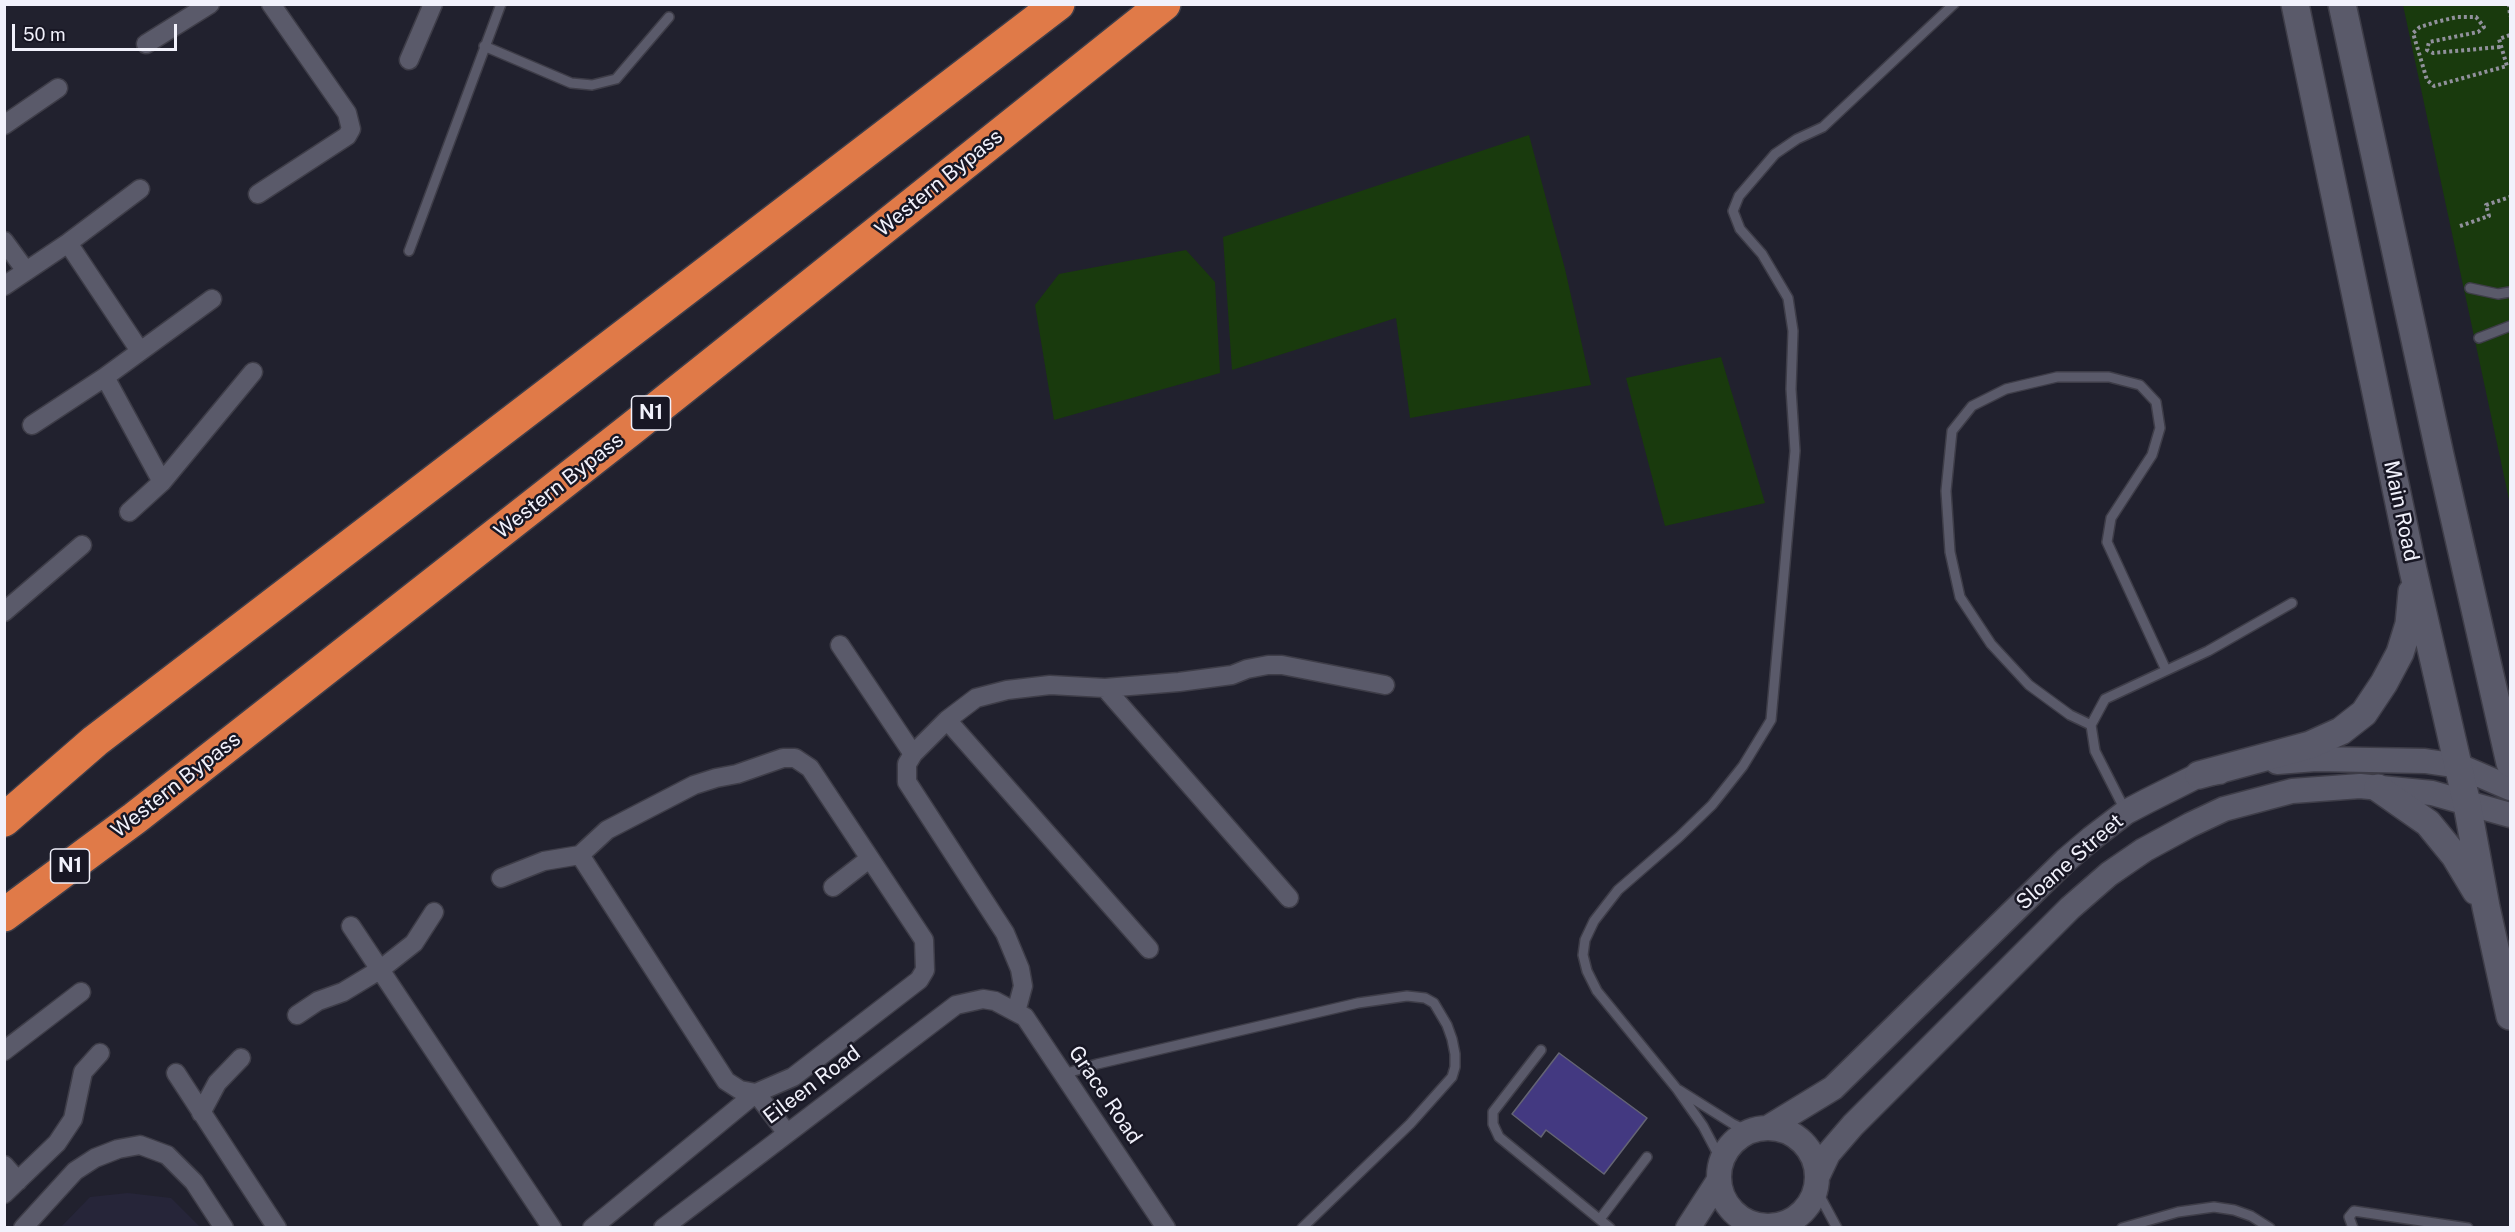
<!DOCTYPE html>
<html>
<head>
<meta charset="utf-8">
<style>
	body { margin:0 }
	#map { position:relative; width:2515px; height:1232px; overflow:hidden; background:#21212e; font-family:"Public Sans",sans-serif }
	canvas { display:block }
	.frame { position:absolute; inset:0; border:6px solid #f1f1fb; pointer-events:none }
	.scale { position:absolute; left:12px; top:24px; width:165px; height:27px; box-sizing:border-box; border:3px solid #f1f1fb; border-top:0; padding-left:8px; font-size:18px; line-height:21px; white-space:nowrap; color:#f1f1fb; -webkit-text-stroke:4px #181724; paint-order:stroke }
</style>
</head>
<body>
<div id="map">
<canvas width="2515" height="1232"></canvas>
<div class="frame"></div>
<div class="scale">50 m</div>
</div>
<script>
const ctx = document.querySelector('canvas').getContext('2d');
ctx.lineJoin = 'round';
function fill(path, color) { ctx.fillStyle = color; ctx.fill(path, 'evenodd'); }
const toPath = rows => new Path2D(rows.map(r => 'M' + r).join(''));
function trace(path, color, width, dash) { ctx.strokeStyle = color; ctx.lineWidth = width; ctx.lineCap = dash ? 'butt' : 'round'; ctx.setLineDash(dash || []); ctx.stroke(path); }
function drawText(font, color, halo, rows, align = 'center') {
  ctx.font = font + ' "Public Sans",sans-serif'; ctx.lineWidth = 5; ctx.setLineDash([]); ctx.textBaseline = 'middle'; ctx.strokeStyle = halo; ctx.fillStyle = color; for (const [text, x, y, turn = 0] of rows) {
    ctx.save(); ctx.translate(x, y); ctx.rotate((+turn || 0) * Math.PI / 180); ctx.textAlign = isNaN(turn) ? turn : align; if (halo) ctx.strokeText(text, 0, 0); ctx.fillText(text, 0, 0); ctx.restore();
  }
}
fill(toPath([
	[128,1193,171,1198,200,1227,61,1227,90,1197]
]), '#262539');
fill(toPath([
	[2403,5,2510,5,2510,504],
	[1529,135,1565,269,1591,385,1410,418,1396,318,1232,370,1223,237],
	[1186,250,1215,282,1220,373,1054,420,1035,305,1059,274],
	[1721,357,1765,503,1665,526,1626,378]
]), '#193a0d');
const building = toPath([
	[1559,1053,1647,1118,1604,1174,1546,1130,1541,1137,1512,1114,1559,1053]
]);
fill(building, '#433981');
trace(building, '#646474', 1.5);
const service = toPath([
	[484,46,571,83,592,85,616,79,669,17],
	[409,251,501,4],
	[2470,288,2498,294,2510,292],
	[2479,338,2510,326],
	[2091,725,2070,715,2029,685,1991,644,1960,597,1950,552,1946,491,1952,431,1972,406,2006,389,2057,377,2109,377,2140,385,2156,402,2160,428,2152,455,2111,518,2107,542,2166,670],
	[2125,810,2095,751,2091,725,2105,699,2208,651,2292,603],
	[1541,1050,1493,1112,1493,1124,1499,1137,1610,1228],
	[1064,1074,1097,1064,1358,1003,1407,996,1425,998,1434,1003,1447,1025,1452,1039,1455,1054,1455,1067,1452,1077,1410,1124,1302,1228],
	[1679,1090,1733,1124,1748,1131],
	[1721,1160,1703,1126,1677,1089,1597,991,1587,971,1583,955,1585,940,1594,921,1618,890,1679,837,1712,805,1743,766,1771,720,1795,451,1791,389,1793,331,1788,298,1762,254,1740,229,1733,211,1739,196,1775,154,1797,139,1823,127,1954,4],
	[1816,1189,1837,1228],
	[1600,1219,1647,1157],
	[1779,1225,1782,1228],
	[2122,1228,2178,1212,2214,1207,2234,1210,2251,1216,2270,1228],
	[2353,1228,2349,1217,2354,1211,2468,1228]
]);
const minor = toPath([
	[146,44,210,4],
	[409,60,433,4],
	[4,125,58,88],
	[258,194,347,136,351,129,347,113,271,4],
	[4,241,26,271],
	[68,243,140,351],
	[4,286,68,243,140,189],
	[105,377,162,482],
	[32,425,105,377,212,299],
	[129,512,162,482,253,372],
	[4,612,82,545],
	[840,645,913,754],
	[1105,688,1289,898],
	[947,720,1149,949],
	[580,855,726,1081,740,1090,756,1093,786,1132],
	[501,878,544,861,580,855,607,830,694,785,716,778,737,774,783,758,795,758,810,768,924,940,925,970,919,980,793,1077,756,1093,592,1228],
	[833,887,869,859],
	[351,926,552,1228],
	[1016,1012,1023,986,1020,969,1005,933,907,782,907,764,913,754,947,720,976,698,1007,690,1050,685,1105,688,1179,682,1232,675,1247,669,1268,665,1282,665,1385,685],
	[297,1015,318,1001,343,992,381,969,414,943,434,912],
	[4,1051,81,992],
	[176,1073,277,1228],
	[201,1113,217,1083,241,1058],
	[4,1165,18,1181],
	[4,1194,57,1143,73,1119,83,1072,100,1053],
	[23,1228,75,1171,95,1158,118,1149,140,1145,167,1155,194,1182,224,1228],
	[663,1228,956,1005,983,999,995,1001,1025,1017,1166,1228]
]);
const tertiary = toPath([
	[2277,762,2316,759,2425,761,2459,766,2510,788],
	[1769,1127,1833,1088,2065,861,2092,838,2126,812,2147,801,2199,775,2219,772],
	'1719 1177a49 49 0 1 1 98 0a49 49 0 1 1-98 0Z',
	[1818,1175,1828,1154,1853,1125,2070,908,2109,874,2144,850,2190,825,2224,809,2292,791,2360,786,2432,793,2510,815],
	[1688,1228,1719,1180]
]);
const secondary = toPath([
	[2295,4,2413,570,2467,804,2486,907,2510,1016],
	[2342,4,2440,455,2510,763],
	[2199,775,2310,745,2341,731,2364,713,2384,683,2400,653,2409,624,2412,592],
	[2378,788,2428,823,2455,856,2476,891]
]);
const motorway = toPath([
	[4,820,95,741,1058,4],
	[4,915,135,818,631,429,1164,4]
]);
trace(service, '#3e3d48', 12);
trace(minor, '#3e3d48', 21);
trace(tertiary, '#3e3d48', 27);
trace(secondary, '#3e3d48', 30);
trace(motorway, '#3e3d48', 36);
trace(toPath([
	[2509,4,2510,16],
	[2500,47,2433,53,2427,50,2429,42,2478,32,2484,27,2476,17,2457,17,2436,22,2420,27,2413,33,2427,80,2434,86,2507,66,2499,39,2510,35],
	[2460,226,2489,216,2486,205,2510,197]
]), '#91919c', 4, [3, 3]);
trace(service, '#5a5a6a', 9);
trace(minor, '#5a5a6a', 18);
trace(tertiary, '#5a5a6a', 24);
trace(secondary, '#5a5a6a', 27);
trace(motorway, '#e07a48', 33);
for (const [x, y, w] of [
	[651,413,39],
	[70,866,39]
]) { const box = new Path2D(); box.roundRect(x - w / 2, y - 17, w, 34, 4.5); ctx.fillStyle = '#181724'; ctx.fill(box); trace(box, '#f1f1fb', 1.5); }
drawText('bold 20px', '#f1f1fb', null, [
	["N1",651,413],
	["N1",70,866]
]);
drawText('21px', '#f1f1fb', '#181724', [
	["Western Bypass",939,183,-39],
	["Western Bypass",559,486,-38],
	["Main Road",2401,511,78],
	["Western Bypass",176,785,-38],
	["Sloane Street",2070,862,-41],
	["Eileen Road",812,1085,-37],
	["Grace Road",1105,1095,56]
]);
</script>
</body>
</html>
